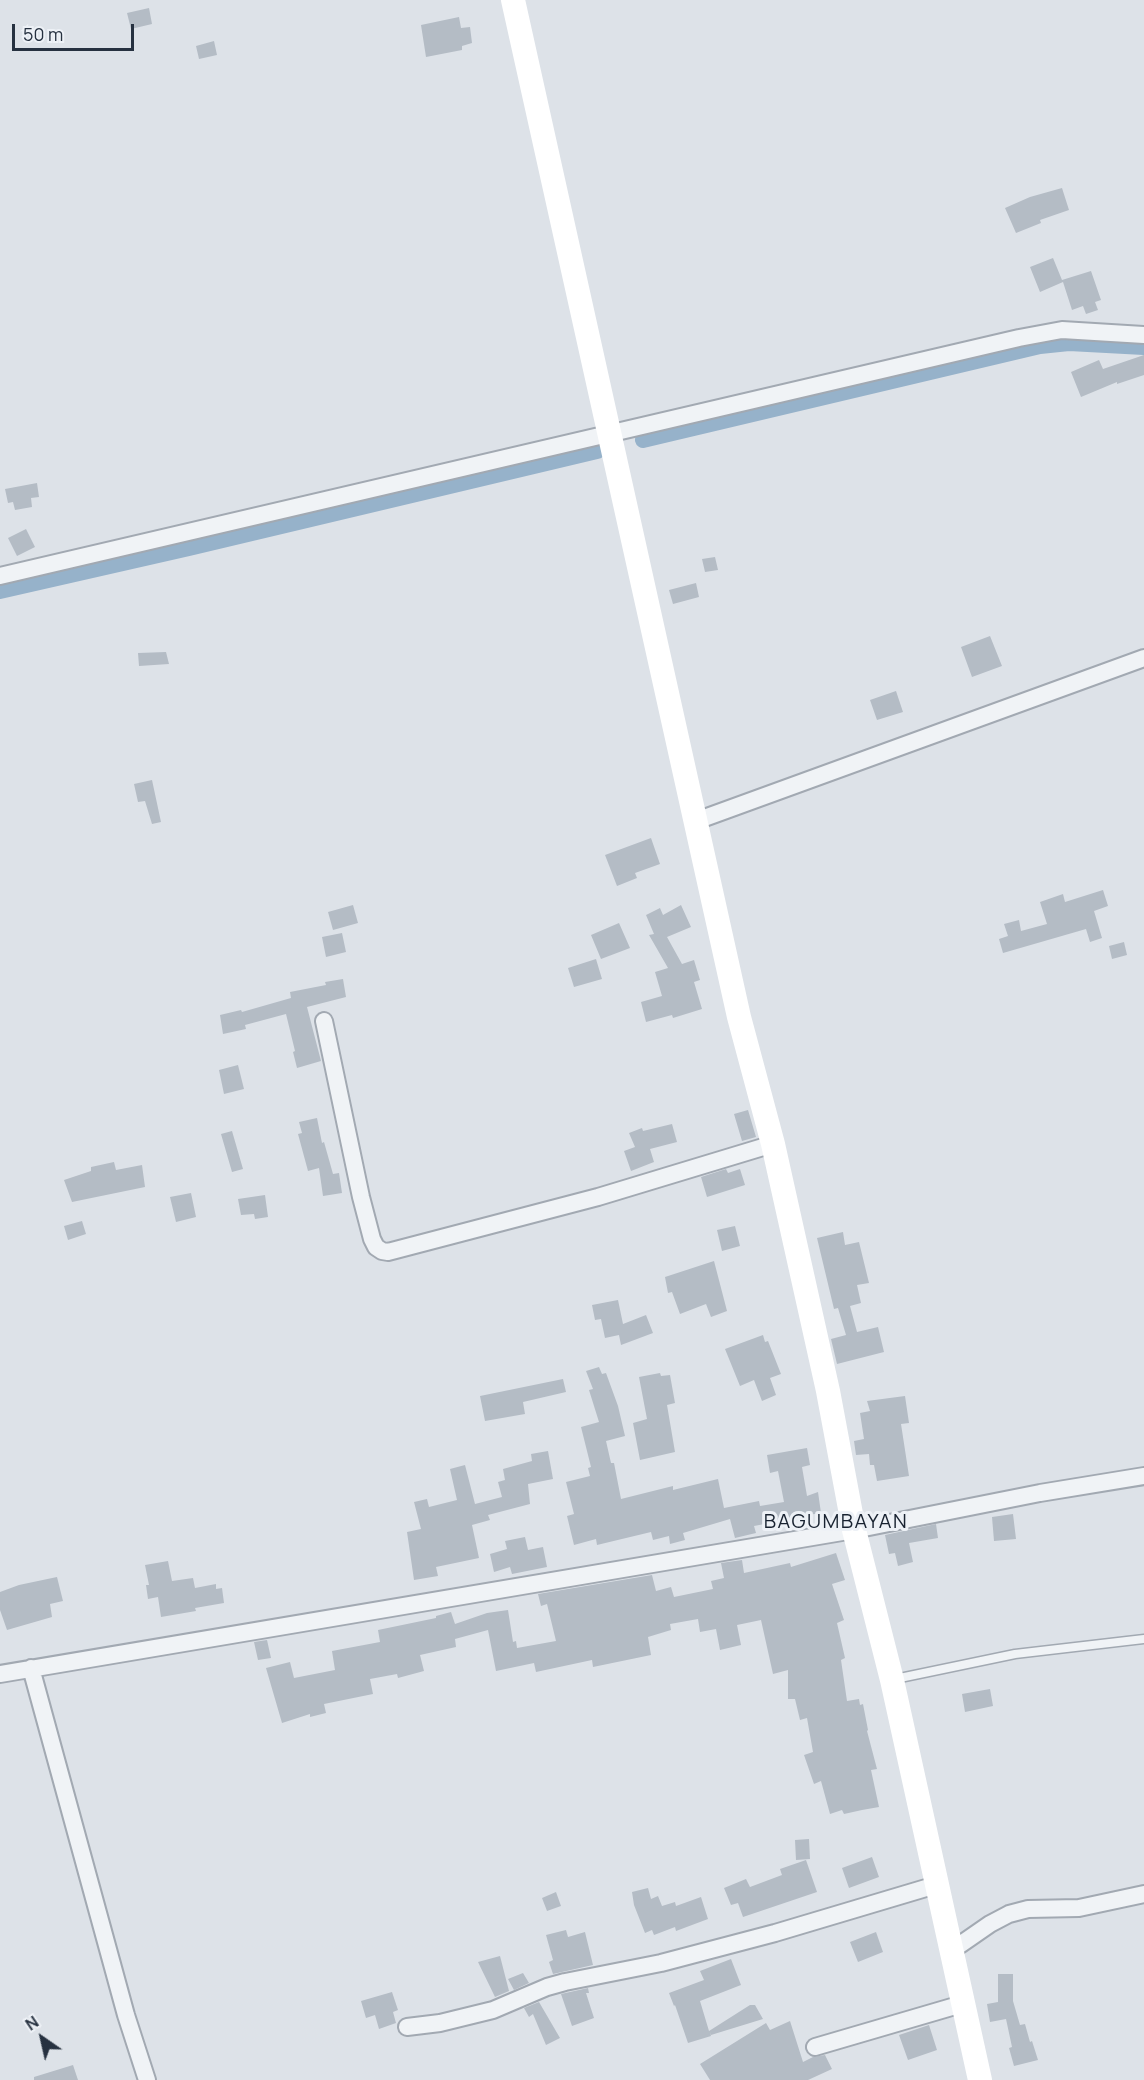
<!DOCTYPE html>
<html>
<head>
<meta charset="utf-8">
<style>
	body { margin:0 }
	#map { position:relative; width:1144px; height:2080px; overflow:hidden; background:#dde2e8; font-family:Manrope,sans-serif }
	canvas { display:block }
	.north { position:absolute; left:12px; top:2008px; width:60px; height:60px; -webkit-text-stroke:4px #edf1f6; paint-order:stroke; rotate:326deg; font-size:16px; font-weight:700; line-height:24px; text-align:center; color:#263140 }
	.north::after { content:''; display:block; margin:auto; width:21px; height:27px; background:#263140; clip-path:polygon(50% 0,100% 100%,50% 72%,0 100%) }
	.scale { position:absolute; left:12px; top:24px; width:122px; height:27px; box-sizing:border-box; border:3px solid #263140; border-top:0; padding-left:8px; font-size:18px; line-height:21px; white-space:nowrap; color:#263140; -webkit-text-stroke:4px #edf1f6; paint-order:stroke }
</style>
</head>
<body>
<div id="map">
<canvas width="1144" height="2080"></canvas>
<div class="north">N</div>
<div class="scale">50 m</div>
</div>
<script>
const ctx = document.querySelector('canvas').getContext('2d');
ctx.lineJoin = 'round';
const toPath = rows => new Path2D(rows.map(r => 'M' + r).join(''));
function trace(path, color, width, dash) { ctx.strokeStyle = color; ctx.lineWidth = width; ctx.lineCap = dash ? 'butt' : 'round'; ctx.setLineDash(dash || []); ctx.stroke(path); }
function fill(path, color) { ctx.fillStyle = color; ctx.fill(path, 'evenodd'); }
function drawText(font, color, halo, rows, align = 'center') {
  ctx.font = font + ' Manrope,sans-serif'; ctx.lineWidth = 6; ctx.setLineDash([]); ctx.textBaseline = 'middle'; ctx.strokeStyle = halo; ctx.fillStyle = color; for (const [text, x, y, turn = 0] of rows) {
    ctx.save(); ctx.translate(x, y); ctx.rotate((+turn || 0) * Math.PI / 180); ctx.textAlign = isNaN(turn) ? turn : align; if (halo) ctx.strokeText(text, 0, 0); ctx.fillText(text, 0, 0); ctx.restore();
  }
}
trace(toPath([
	[643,440,1040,346,1069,343,1144,347],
	[0,591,189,548,597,451]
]), '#96b2ca', 16);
fill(toPath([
	[149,8,152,24,131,29,127,13],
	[459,17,461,28,470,27,472,43,462,46,462,50,426,57,421,25],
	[214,41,217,55,199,59,196,46],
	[1062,188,1069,210,1040,220,1041,223,1016,233,1005,208,1030,197],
	[1053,258,1062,280,1091,271,1101,300,1095,302,1098,310,1086,314,1083,306,1072,310,1063,282,1040,292,1030,267],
	[1144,355,1144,375,1117,384,1117,382,1081,397,1071,372,1099,360,1103,369],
	[37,483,39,497,31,498,32,507,15,510,13,502,8,503,5,489],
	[26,529,35,547,17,556,8,538],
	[715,557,718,570,705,572,702,559],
	[696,583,699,597,673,604,669,590],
	[990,636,1002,666,972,677,961,647],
	[166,652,169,664,139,666,138,653],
	[896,691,903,712,877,720,870,700],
	[152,780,161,822,152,824,145,801,138,802,134,784],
	[651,838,660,864,635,873,637,878,617,886,605,855],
	[1103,890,1108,906,1094,911,1102,938,1090,942,1086,929,1003,953,999,939,1008,936,1004,924,1019,920,1021,931,1047,924,1040,902,1063,894,1065,902],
	[353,905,358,923,333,930,328,912],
	[681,905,691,927,667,937,682,964,694,960,700,980,694,982,702,1009,673,1018,672,1015,646,1022,641,1002,662,996,655,972,668,968,649,935,654,934,646,915,660,908,663,915],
	[619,923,630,948,601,959,591,935],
	[342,933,346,952,326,957,322,937],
	[1124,942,1127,955,1112,959,1109,946],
	[596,959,602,979,574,987,568,968],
	[343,979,346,997,307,1007,321,1061,297,1068,293,1052,295,1051,286,1014,245,1025,246,1029,223,1034,220,1015,241,1010,242,1012,291,998,290,992,326,985,325,982],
	[238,1065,244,1089,224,1094,219,1070],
	[748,1110,756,1137,742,1141,734,1114],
	[317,1118,322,1143,324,1142,333,1174,339,1173,342,1193,323,1196,319,1168,308,1171,298,1134,302,1133,299,1122],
	[672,1124,677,1142,650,1149,654,1162,631,1171,624,1151,635,1147,629,1133,642,1128,643,1131],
	[232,1131,243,1169,232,1172,221,1134],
	[114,1162,116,1170,142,1165,145,1187,72,1202,64,1180,91,1171,91,1167],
	[726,1169,728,1173,740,1169,745,1185,707,1197,701,1177],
	[191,1193,196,1217,176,1222,170,1197],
	[265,1195,268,1217,255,1219,254,1214,241,1215,238,1199],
	[82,1221,86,1234,68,1240,64,1226],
	[735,1226,740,1246,722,1251,717,1230],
	[843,1232,845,1245,859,1242,869,1283,857,1285,861,1303,850,1306,857,1332,878,1327,884,1352,837,1364,831,1339,846,1335,838,1308,834,1309,817,1238],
	[714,1261,727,1311,711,1317,706,1304,680,1314,672,1292,668,1293,665,1277],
	[618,1300,623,1324,646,1315,653,1333,621,1345,619,1335,605,1338,601,1319,595,1320,592,1305],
	[763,1335,765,1342,768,1341,781,1374,770,1378,776,1395,762,1401,754,1380,740,1386,725,1349],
	[599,1367,602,1374,606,1373,618,1406,625,1436,606,1441,611,1463,614,1463,621,1499,673,1486,673,1490,718,1479,724,1508,759,1501,760,1506,784,1502,778,1471,770,1473,767,1455,807,1448,810,1465,802,1467,807,1496,818,1492,821,1513,774,1520,775,1522,754,1526,756,1533,735,1538,730,1519,683,1533,685,1540,670,1544,669,1536,653,1540,651,1532,597,1545,596,1539,574,1545,567,1516,574,1514,566,1482,590,1476,588,1468,591,1467,581,1427,599,1422,589,1390,593,1389,586,1371],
	[660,1373,661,1376,670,1375,675,1403,667,1405,675,1452,640,1460,633,1423,647,1419,639,1377],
	[563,1379,566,1392,523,1402,525,1414,485,1421,480,1396],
	[905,1396,909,1423,901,1424,909,1476,877,1481,874,1465,870,1465,869,1454,856,1455,854,1441,864,1439,860,1413,870,1411,867,1401],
	[548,1451,553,1479,528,1484,530,1504,488,1515,490,1520,472,1525,479,1558,436,1567,438,1576,414,1580,407,1532,421,1529,414,1502,427,1499,429,1507,457,1500,450,1469,465,1465,475,1504,502,1497,498,1482,505,1480,503,1469,532,1461,531,1454],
	[1013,1514,1016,1539,994,1541,992,1517],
	[936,1524,938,1538,909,1543,913,1562,898,1566,895,1553,889,1554,885,1535],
	[525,1537,528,1550,543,1547,547,1567,512,1574,510,1567,494,1572,490,1554,507,1549,505,1541],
	[836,1553,845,1580,832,1584,844,1620,837,1623,845,1658,841,1660,847,1701,859,1699,860,1705,863,1704,868,1730,867,1731,877,1769,871,1770,879,1807,862,1810,844,1814,842,1810,830,1814,821,1781,814,1784,804,1755,813,1752,807,1718,800,1720,795,1699,788,1699,788,1670,773,1674,761,1620,737,1625,741,1645,720,1650,716,1629,700,1632,698,1619,670,1624,671,1630,648,1637,651,1655,593,1667,592,1660,536,1672,534,1663,496,1671,488,1630,455,1639,456,1647,420,1655,424,1671,398,1678,397,1674,370,1679,373,1694,324,1704,326,1713,310,1717,310,1714,282,1723,266,1668,290,1662,294,1678,335,1670,332,1651,380,1642,378,1630,436,1618,436,1616,451,1612,455,1624,487,1613,508,1610,513,1642,516,1641,517,1648,556,1641,547,1604,541,1606,538,1594,652,1575,656,1591,671,1587,674,1597,713,1589,711,1581,724,1578,721,1563,742,1560,744,1573,790,1563,791,1567],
	[168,1561,172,1581,193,1578,195,1588,216,1584,216,1589,222,1588,224,1603,195,1608,196,1611,161,1617,158,1597,148,1599,146,1585,149,1585,145,1565],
	[57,1577,63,1601,50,1604,52,1617,7,1630,0,1610,0,1592,19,1585],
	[267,1640,271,1658,258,1660,254,1642],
	[990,1689,993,1706,965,1712,962,1694],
	[809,1839,810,1859,796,1860,795,1840],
	[872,1857,879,1877,849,1888,842,1868],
	[806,1860,817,1892,743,1917,738,1903,731,1905,724,1888,746,1879,750,1887,782,1875,780,1869],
	[648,1888,651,1899,658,1896,662,1906,675,1902,676,1906,701,1897,708,1919,676,1931,675,1927,654,1935,652,1930,645,1933,634,1905,632,1892],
	[556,1892,561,1906,547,1911,542,1898],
	[566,1930,568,1937,585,1932,593,1965,553,1974,549,1962,553,1960,546,1935],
	[876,1932,883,1952,858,1962,850,1942],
	[500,1956,509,1991,495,1997,478,1962],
	[731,1959,741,1985,700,2001,709,2031,750,2005,755,2005,763,2019,711,2035,710,2032,711,2036,688,2043,675,2005,674,2006,669,1993,704,1980,700,1971],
	[523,1973,529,1983,514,1990,508,1979],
	[998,1974,1013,1974,1013,2001,1020,2025,1025,2024,1030,2042,1032,2041,1038,2060,1014,2066,1009,2048,1012,2047,1006,2019,990,2022,987,2004,998,2002],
	[588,1988,589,1993,586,1993,594,2018,572,2026,561,1994],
	[392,1992,398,2010,393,2012,396,2023,379,2029,375,2015,366,2018,361,2001],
	[539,2002,560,2038,546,2045,533,2014,529,2017,524,2008],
	[790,2021,803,2062,813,2057,825,2055,832,2069,808,2080,710,2080,700,2064,766,2023,770,2030],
	[929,2025,937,2050,908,2060,899,2035],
	[73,2065,78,2080,34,2080,34,2077]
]), '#b4bcc5');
const service = toPath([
	[895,1679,1015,1654,1144,1639]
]);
const minor = toPath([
	[0,576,1019,338,1062,330,1144,335],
	[696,821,1144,658],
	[324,1021,361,1197,372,1239,376,1247,382,1251,388,1252,598,1197,773,1144],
	[31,1668,126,2015,147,2080],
	[0,1674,854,1530,1040,1493,1144,1476],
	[951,1951,990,1924,1009,1914,1028,1909,1079,1908,1144,1894],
	[407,2027,440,2023,493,2010,547,1987,565,1982,661,1963,775,1933,936,1885],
	[815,2047,962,2004]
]);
trace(service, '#a2a9b2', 11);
trace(minor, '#a2a9b2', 20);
trace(service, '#f0f3f6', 8);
trace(minor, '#f0f3f6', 16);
trace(toPath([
	[513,0,739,1017,773,1144,828,1391,854,1530,892,1680,980,2080]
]), '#fff', 24);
ctx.letterSpacing = '1.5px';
drawText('20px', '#182230', '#edf1f6', [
	["BAGUMBAYAN",836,1522]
]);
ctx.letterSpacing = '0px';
</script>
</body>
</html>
